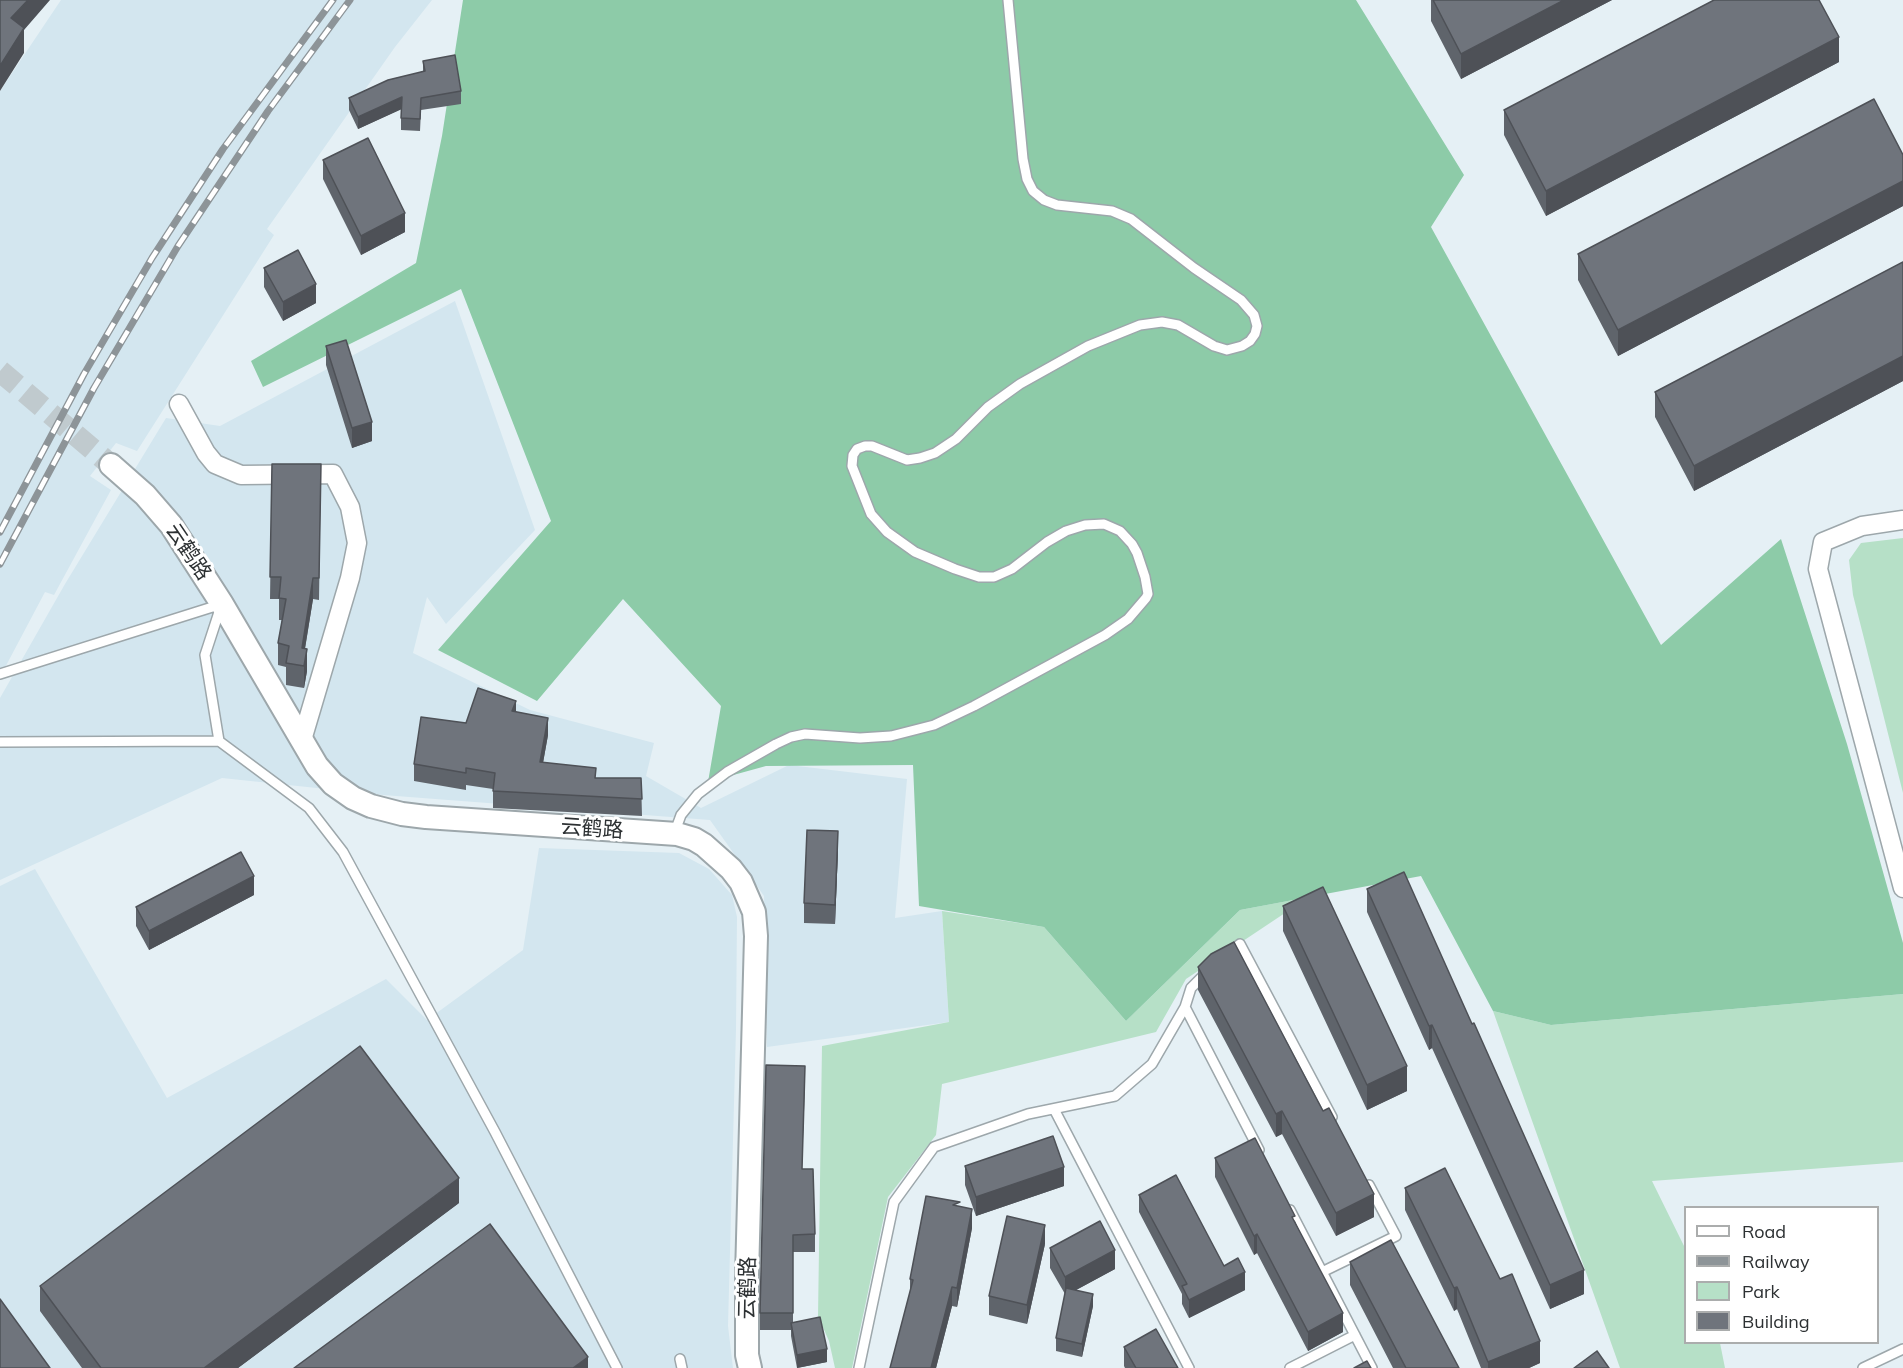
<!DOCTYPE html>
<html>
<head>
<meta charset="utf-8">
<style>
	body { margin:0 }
	#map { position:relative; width:1903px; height:1368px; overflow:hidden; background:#e5f0f5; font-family:Mulish,sans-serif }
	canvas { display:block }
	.legend { position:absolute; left:1684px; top:1206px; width:195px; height:138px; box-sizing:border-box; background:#fff; border:2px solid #abadad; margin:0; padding:8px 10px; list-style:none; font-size:18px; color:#2d3133 }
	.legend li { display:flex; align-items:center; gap:12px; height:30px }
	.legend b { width:30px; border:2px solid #abadad }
</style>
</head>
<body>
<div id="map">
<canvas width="1903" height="1368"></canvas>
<ul class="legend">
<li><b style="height:8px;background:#fff"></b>Road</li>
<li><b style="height:8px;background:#8d9498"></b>Railway</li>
<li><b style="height:16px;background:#b6e0c7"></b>Park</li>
<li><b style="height:16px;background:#6f747c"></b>Building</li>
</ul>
</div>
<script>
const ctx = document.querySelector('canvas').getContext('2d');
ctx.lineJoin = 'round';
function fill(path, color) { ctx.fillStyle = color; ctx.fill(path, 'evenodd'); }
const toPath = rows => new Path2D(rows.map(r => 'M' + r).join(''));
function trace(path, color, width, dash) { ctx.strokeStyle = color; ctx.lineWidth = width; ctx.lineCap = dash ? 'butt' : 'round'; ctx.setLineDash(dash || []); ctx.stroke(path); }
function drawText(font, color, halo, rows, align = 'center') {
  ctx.font = font + ' Mulish,"Noto Sans SC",sans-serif'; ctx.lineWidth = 6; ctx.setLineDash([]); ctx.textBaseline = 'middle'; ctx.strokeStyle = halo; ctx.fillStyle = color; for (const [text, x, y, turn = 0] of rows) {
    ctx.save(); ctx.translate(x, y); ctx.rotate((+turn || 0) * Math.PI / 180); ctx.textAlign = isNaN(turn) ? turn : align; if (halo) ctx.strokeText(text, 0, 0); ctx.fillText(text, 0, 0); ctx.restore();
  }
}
fill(toPath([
	[61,0,432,0,395,47,267,229,274,235,137,451,116,443,90,476,111,490,54,595,45,592,0,677,0,91],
	[455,301,535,530,446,624,427,597,413,653,530,710,654,743,646,776,701,808,789,765,907,779,895,918,942,911,949,1022,767,1047,764,896,710,820,383,795,222,778,0,880,0,698,65,584,166,418,220,426],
	[539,848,679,853,709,869,732,895,737,917,736,1029,728,1326,733,1368,0,1368,0,886,35,869,167,1098,386,979,427,1020,523,950]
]), '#d3e6ef');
fill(toPath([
	[1903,538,1903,793,1853,595,1849,560,1861,543],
	[1309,897,1186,979,1156,1032,942,1084,936,1135,888,1197,852,1368,835,1368,829,1341,818,1316,822,1046,949,1022,942,911,1044,927,1126,1021,1240,910],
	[1903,994,1903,1162,1652,1181,1685,1248,1686,1342,1720,1343,1725,1368,1620,1368,1493,1011,1551,1025]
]), '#b6e0c7');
fill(toPath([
	[463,0,1356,0,1464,175,1431,227,1661,645,1781,539,1847,744,1903,943,1903,994,1551,1025,1493,1011,1421,876,1240,910,1126,1021,1044,927,919,906,913,765,766,766,708,782,721,706,623,599,537,701,438,650,551,521,461,289,263,387,251,361,416,263,442,136]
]), '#8dcba8');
trace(toPath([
	[0,371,111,465]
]), '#c0cace', 22, [22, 11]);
const service = toPath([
	[0,674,222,604],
	[219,741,205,655,221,606],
	[0,742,219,741,309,808,343,852,495,1132,617,1368],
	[674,834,681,815,698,794,727,772,776,744,791,737,805,734,860,738,891,736,934,725,974,706,1105,635,1128,619,1146,598,1148,594,1145,577,1137,553,1132,544,1120,531,1104,524,1085,525,1066,531,1047,542,1012,569,994,577,979,577,955,569,915,552,887,532,871,514,852,466,853,455,857,449,865,446,872,446,907,460,920,458,935,453,956,439,988,407,1020,384,1088,346,1140,325,1162,322,1178,325,1214,346,1227,350,1242,346,1250,341,1255,334,1257,326,1254,315,1241,300,1194,268,1131,219,1112,211,1057,205,1044,200,1033,191,1027,179,1023,159,1008,0],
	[1229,953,1240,944,1332,1117],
	[1185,1007,1259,1150],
	[1054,1109,1189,1368],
	[1290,1210,1372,1368],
	[1322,1272,1396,1236,1369,1185],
	[680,1359,682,1368],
	[859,1368,894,1202,934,1147,1028,1114,1115,1096,1152,1064,1185,1007,1191,988,1207,972],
	[1290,1368,1355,1335],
	[1863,1368,1903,1349]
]);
const minor = toPath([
	[179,404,206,453,215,464,241,475,333,474,350,507,357,543,350,578,302,740],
	[1903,520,1862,526,1823,542,1818,569,1903,888]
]);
const tertiary = toPath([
	[111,465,145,495,171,525,222,604,317,766,333,784,353,798,371,806,402,814,426,817,677,834,694,839,704,845,731,869,741,882,754,912,756,936,747,1276,747,1355,750,1368]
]);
trace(service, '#9da7ab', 12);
trace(minor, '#9da7ab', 21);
trace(tertiary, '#9da7ab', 26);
trace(service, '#fff', 9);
trace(minor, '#fff', 18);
trace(tertiary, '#fff', 22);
const rail = toPath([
	[0,532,84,374,152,258,223,149,333,0],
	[0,564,94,388,178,246,268,111,350,0]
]);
trace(rail, '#8d9498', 7);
trace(rail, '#fff', 4.5, [14]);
fill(toPath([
	[1431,0,1612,0,1461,79,1431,21],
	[423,61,461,91,461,104,421,110,420,131,401,130,401,109,358,129,349,110,349,98,423,71],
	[1839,62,1546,216,1504,135,1504,110],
	[1903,155,1903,206,1618,356,1578,280,1578,254],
	[323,160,405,232,361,255,323,179],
	[1903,262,1903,381,1694,491,1655,417,1655,392],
	[264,268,316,303,283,321,264,287],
	[326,346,372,441,352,448,326,365],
	[272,464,321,464,319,600,313,599,305,649,307,671,304,688,286,685,286,667,278,665,278,643,282,620,279,620,279,599,270,599],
	[516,712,548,735,543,763,596,778,641,778,642,816,493,808,493,789,466,785,466,790,414,781,414,764,466,723],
	[838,850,835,924,804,923,804,903],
	[1367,889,1584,1294,1550,1309,1432,1048,1429,1050,1367,912],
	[254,895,149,950,136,926,136,907],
	[1283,906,1407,1091,1367,1110,1283,931],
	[1198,967,1323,1111,1374,1217,1336,1236,1282,1134,1276,1137,1198,990],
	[805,1083,802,1169,815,1234,815,1252,793,1252,793,1323,827,1362,797,1368,791,1336,791,1330,760,1330,760,1313],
	[1215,1158,1295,1221,1343,1332,1308,1351,1257,1253,1254,1255,1215,1177],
	[965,1166,1064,1186,976,1216,965,1185],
	[1405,1188,1540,1363,1529,1368,1481,1368,1457,1309,1454,1311,1405,1210],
	[1139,1195,1224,1266,1245,1290,1189,1318,1182,1304,1182,1294,1139,1212],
	[459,1203,238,1368,82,1368,40,1311,40,1286],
	[960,1206,972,1228,957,1307,952,1306,936,1368,890,1368,910,1292,910,1279],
	[1045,1244,1027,1324,989,1315,989,1296],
	[1050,1248,1115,1269,1076,1290,1093,1306,1082,1357,1056,1351,1056,1338,1065,1294,1050,1268],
	[1350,1262,1459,1368,1393,1368,1350,1285],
	[1124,1347,1178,1368,1125,1368,1124,1366]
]), '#5f646b');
fill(toPath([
	[28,0,50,0,24,30,24,53,0,91,0,66,11,18],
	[1564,0,1612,0,1461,79,1461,54],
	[1839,37,1839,62,1546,216,1546,191],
	[402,97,402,109,358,129,358,117],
	[1903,181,1903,206,1618,356,1618,330],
	[405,213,405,232,361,255,361,236],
	[316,284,316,303,283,321,283,302],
	[1903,356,1903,381,1694,491,1694,466],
	[372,422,372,441,352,448,352,428],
	[313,578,313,599,302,666,302,648],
	[307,649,307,671,304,688,304,666],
	[516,701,516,718,512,711],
	[548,718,548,735,540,779,540,762],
	[838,831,838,850,835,924,835,905],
	[254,876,254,895,149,950,149,931],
	[1432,1025,1432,1048,1429,1050,1429,1026],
	[1407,1066,1407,1091,1367,1110,1367,1085],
	[1282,1111,1282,1134,1276,1137,1276,1114],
	[1064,1167,1064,1186,976,1216,976,1197],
	[459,1178,459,1203,238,1368,204,1368],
	[1374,1194,1374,1217,1336,1236,1336,1213],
	[972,1209,972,1228,957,1307,957,1288],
	[1045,1225,1045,1244,1027,1324,1027,1305],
	[1257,1234,1257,1253,1254,1255,1254,1236],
	[1115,1250,1115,1269,1065,1296,1065,1277],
	[1584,1270,1584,1294,1550,1309,1550,1285],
	[1245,1272,1245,1290,1189,1318,1189,1300],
	[952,1287,952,1306,936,1368,931,1368],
	[1457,1287,1457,1309,1454,1311,1454,1288],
	[1093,1294,1093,1306,1082,1357,1082,1344],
	[1343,1313,1343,1332,1308,1351,1308,1332],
	[1540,1341,1540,1363,1529,1368,1488,1368,1488,1362],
	[827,1349,827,1362,797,1368,797,1355],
	[588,1357,588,1368,573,1368]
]), '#4e5157');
const building = toPath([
	[0,0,28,0,11,18,24,28,0,66,0,0],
	[1433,0,1564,0,1461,54,1433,0],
	[1714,0,1819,0,1839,37,1546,191,1504,110,1714,0],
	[455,55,461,91,421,98,420,119,401,118,402,97,358,117,349,98,388,80,425,71,423,61,455,55],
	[1874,99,1903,155,1903,181,1618,330,1578,254,1874,99],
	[368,138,405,213,361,236,323,160,368,138],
	[298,250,316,284,283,302,264,268,298,250],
	[1903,262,1903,356,1694,466,1655,392,1903,262],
	[346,340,372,422,352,428,326,346,346,340],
	[272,464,321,464,319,578,313,578,302,648,307,649,304,666,286,663,289,646,278,643,286,599,279,598,281,577,270,577,272,464],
	[478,688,516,701,512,711,548,718,540,762,596,768,595,778,641,778,642,799,493,791,495,773,466,768,466,773,414,764,421,717,466,723,478,688],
	[807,830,838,831,835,905,804,903,807,830],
	[241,852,254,876,149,931,136,907,241,852],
	[1404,872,1472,1024,1474,1023,1584,1270,1550,1285,1432,1025,1429,1026,1367,889,1404,872],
	[1323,887,1407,1066,1367,1085,1283,906,1323,887],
	[1234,942,1323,1111,1329,1108,1374,1194,1336,1213,1282,1111,1276,1114,1198,967,1211,954,1234,942],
	[360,1046,459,1178,204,1368,101,1368,40,1286,360,1046],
	[766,1065,805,1066,802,1169,813,1169,815,1234,793,1235,793,1313,760,1313,766,1065],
	[1053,1136,1064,1167,976,1197,965,1166,1053,1136],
	[1255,1138,1295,1216,1292,1217,1343,1313,1308,1332,1257,1234,1254,1236,1215,1158,1255,1138],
	[1445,1168,1500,1279,1512,1274,1540,1341,1488,1362,1457,1287,1454,1288,1405,1188,1445,1168],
	[1176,1175,1224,1266,1238,1258,1245,1272,1189,1300,1182,1286,1187,1284,1139,1195,1176,1175],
	[926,1196,960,1202,953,1205,972,1209,957,1288,952,1287,931,1368,890,1368,913,1280,910,1279,926,1196],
	[1007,1216,1045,1225,1027,1305,989,1296,1007,1216],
	[1100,1221,1115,1250,1065,1277,1050,1248,1100,1221],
	[490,1224,588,1357,573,1368,294,1368,490,1224],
	[1391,1240,1459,1368,1406,1368,1350,1262,1391,1240],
	[1066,1288,1093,1294,1082,1344,1056,1338,1066,1288],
	[0,1299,50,1368,0,1368,0,1299],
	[820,1317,827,1349,797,1355,791,1323,820,1317],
	[1156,1329,1178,1368,1136,1368,1124,1347,1156,1329],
	[1597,1351,1609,1368,1574,1368,1597,1351],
	[1367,1361,1371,1368,1354,1368,1367,1361]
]);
fill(building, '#6f747c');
trace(building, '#4e5157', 1.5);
drawText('21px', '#2d3133', '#fff', [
	["云鹤路",188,552,56],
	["云鹤路",592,829,4],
	["云鹤路",748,1288,-89]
]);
</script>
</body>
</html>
